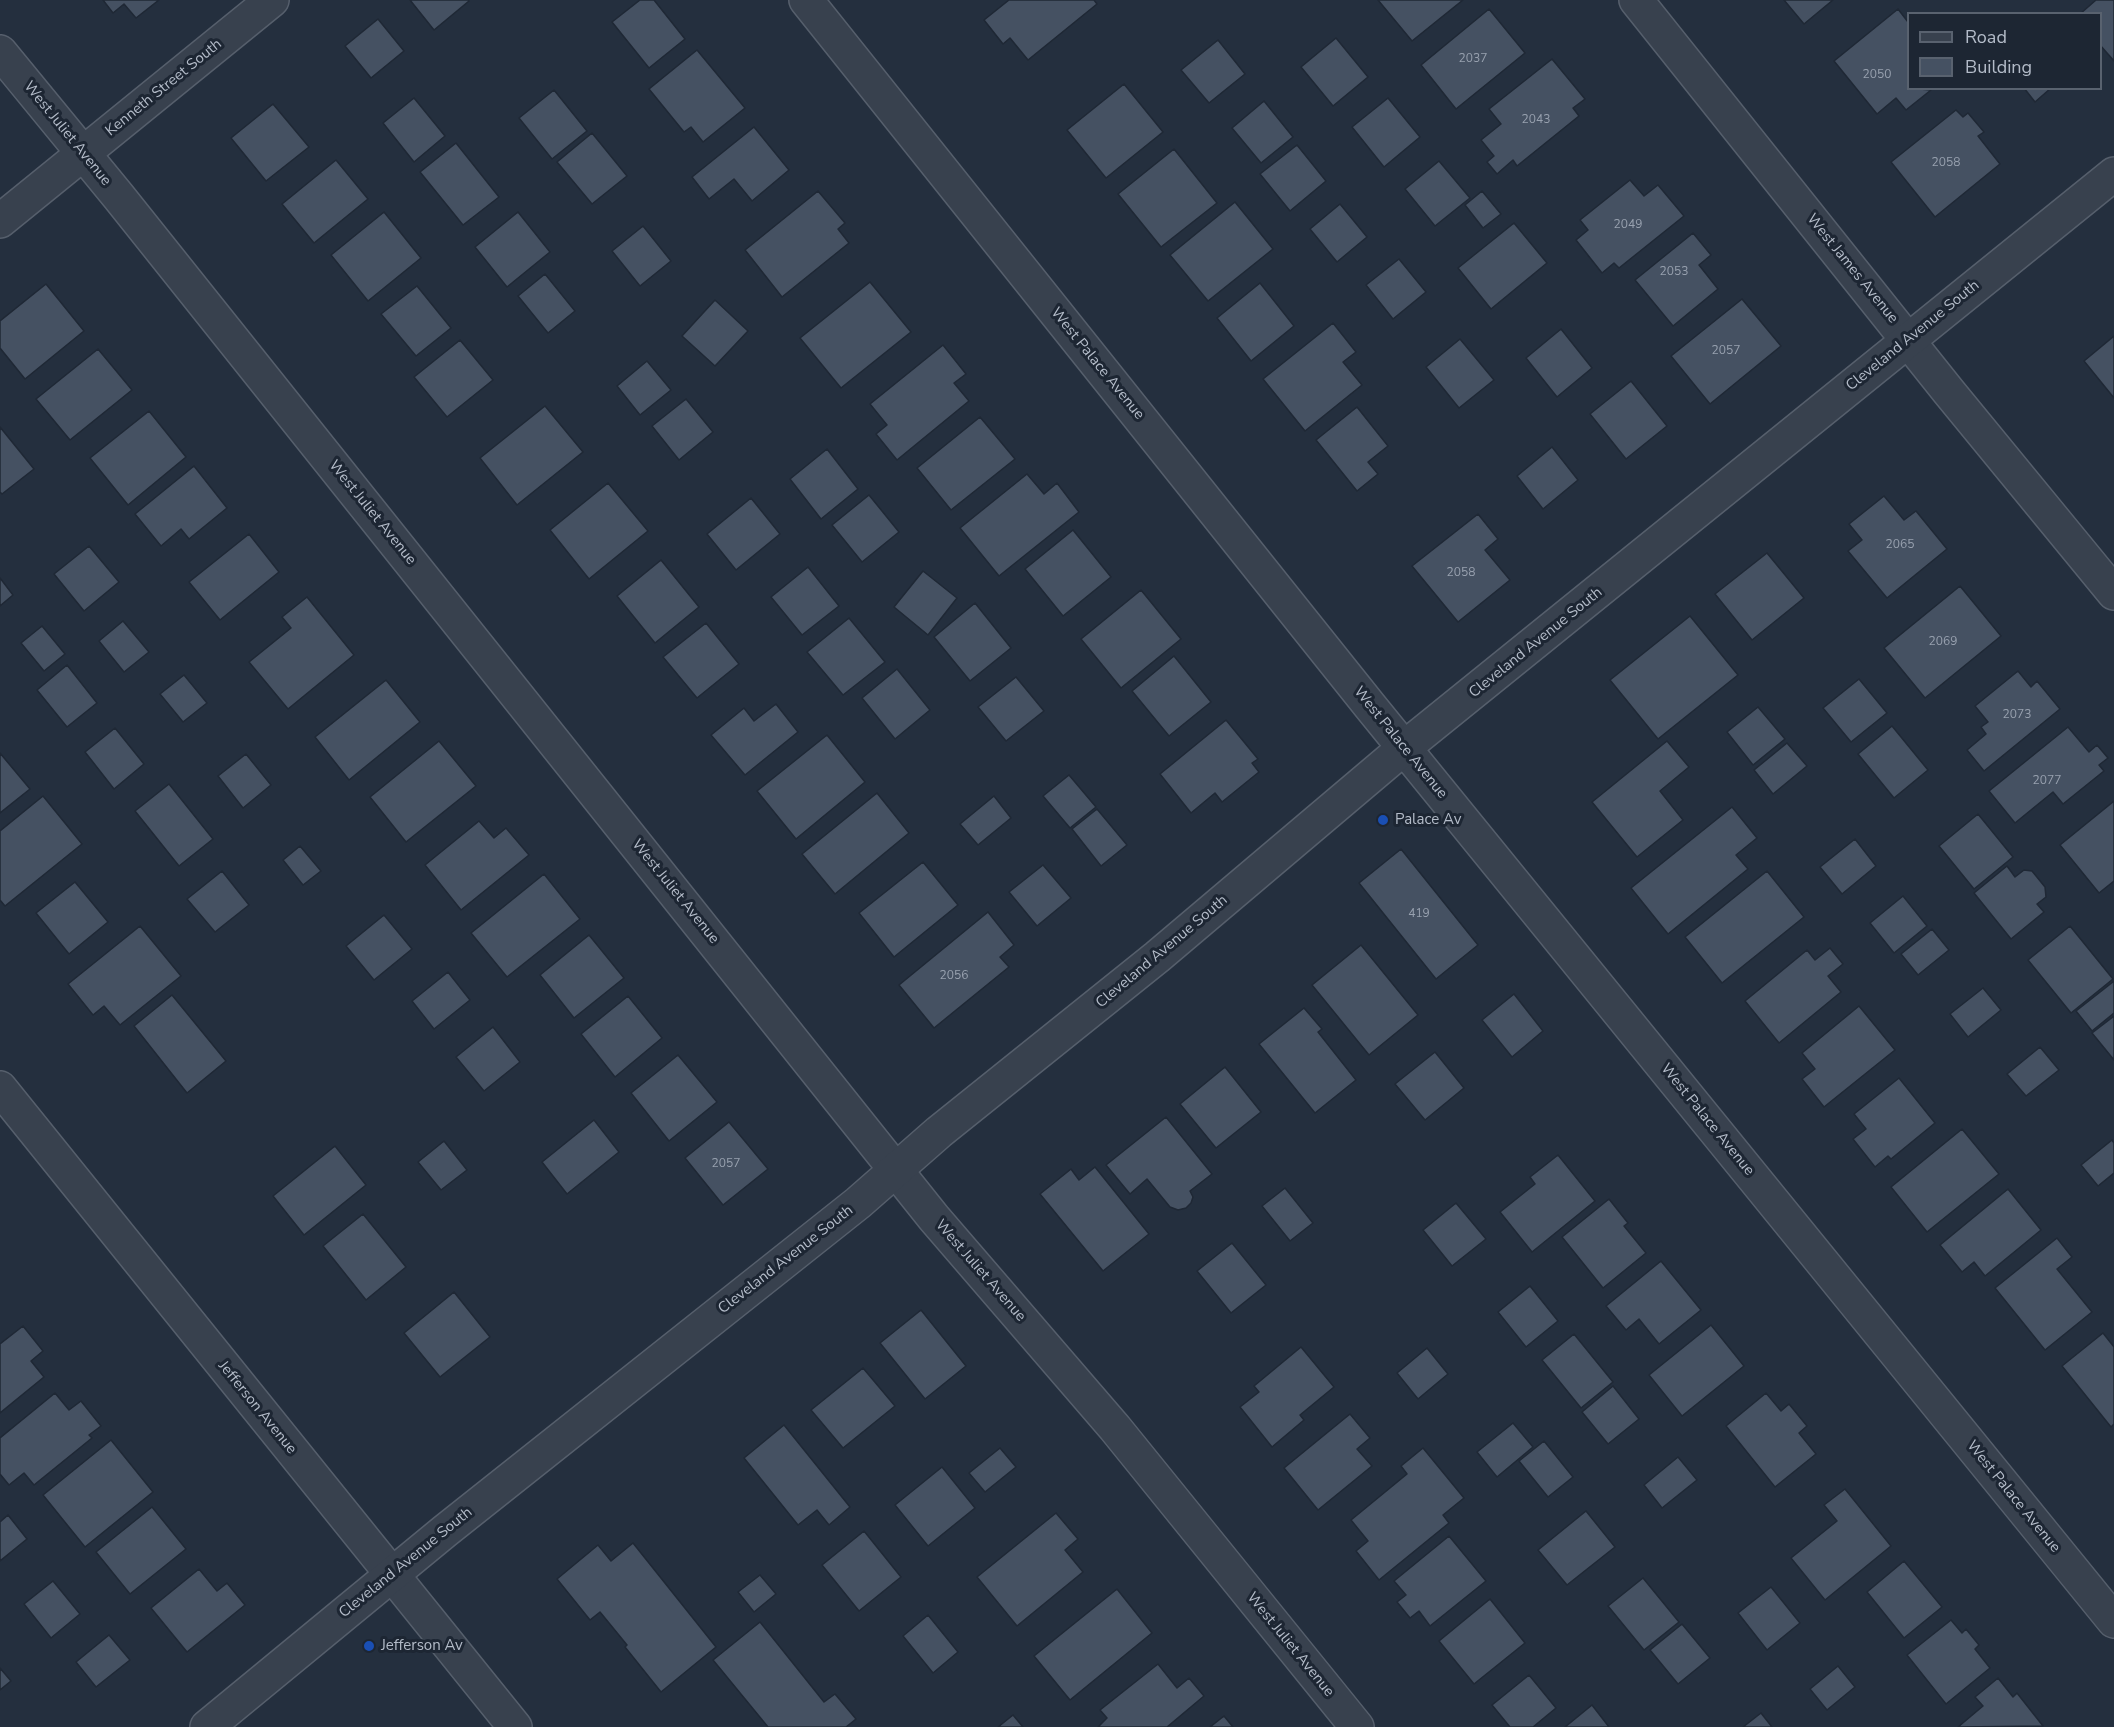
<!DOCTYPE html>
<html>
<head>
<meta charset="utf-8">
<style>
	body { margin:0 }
	#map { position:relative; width:2114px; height:1727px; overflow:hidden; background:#242f3e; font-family:"Nunito Sans",sans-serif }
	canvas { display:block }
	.legend { position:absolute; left:1907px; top:12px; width:195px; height:78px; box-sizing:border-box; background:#1d2633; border:2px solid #59626f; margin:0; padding:8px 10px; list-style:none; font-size:18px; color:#b4bcc9 }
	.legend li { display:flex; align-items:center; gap:12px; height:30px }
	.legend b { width:30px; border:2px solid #59626f }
</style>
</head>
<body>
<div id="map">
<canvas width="2114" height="1727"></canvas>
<ul class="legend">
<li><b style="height:8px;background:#38414e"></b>Road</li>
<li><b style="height:16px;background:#455162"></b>Building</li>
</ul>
</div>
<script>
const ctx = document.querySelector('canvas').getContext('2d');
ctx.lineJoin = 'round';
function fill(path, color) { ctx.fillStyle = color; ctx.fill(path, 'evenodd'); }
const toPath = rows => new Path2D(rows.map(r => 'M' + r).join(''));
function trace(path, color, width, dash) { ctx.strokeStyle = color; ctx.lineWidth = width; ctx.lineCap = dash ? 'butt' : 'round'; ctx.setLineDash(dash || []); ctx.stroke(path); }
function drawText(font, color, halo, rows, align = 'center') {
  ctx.font = font + ' "Nunito Sans",sans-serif'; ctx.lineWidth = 6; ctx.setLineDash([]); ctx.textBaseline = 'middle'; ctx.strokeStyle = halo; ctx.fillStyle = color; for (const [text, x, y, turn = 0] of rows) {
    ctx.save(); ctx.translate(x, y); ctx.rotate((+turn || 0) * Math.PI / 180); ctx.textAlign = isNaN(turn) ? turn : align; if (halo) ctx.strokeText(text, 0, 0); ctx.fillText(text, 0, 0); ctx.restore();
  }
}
const building = toPath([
	[103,0,159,0,136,18,124,4,113,13,103,0],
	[410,0,468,0,469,1,434,30,410,0],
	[640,0,654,0,685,39,649,68,612,22,640,0],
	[1009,0,1094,0,1097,4,1028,60,1010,38,1003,44,984,20,1009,0],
	[1378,0,1463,0,1412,41,1378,0],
	[1784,0,1833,0,1804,24,1784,0],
	[2096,0,2114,0,2114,61,2100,45,2100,14,2080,14,2096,0],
	[1489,9,1525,53,1456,109,1421,65,1489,9],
	[1898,9,1908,22,1908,88,1931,90,1906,110,1896,98,1877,114,1834,61,1898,9],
	[378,19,404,51,371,78,345,46,378,19],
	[1336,38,1368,77,1333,106,1301,67,1336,38],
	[1218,40,1245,74,1209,103,1181,70,1218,40],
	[697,50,745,108,703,142,691,127,684,132,649,89,697,50],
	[1552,59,1585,99,1573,108,1579,116,1517,166,1513,160,1497,174,1487,162,1494,156,1481,140,1501,124,1489,109,1552,59],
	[1124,84,1163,132,1106,178,1067,130,1124,84],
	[2024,88,2051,88,2035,102,2024,88],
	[554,90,587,131,552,159,519,118,554,90],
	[414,98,445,136,414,162,383,123,414,98],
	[1388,98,1420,137,1384,167,1352,127,1388,98],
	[1264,101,1293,137,1261,163,1232,128,1264,101],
	[273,104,309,147,266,181,231,138,273,104],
	[1956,110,1963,117,1968,113,1984,132,1978,136,2000,164,1935,217,1891,162,1956,110],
	[754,127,789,170,752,201,734,179,709,199,692,177,754,127],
	[592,133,627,176,592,204,557,162,592,133],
	[456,143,499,197,463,225,420,172,456,143],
	[1297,145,1326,181,1290,211,1260,174,1297,145],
	[1174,149,1217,203,1161,247,1118,194,1174,149],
	[336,160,368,199,314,243,282,204,336,160],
	[1439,161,1470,198,1435,226,1405,189,1439,161],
	[1630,180,1644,196,1658,185,1684,216,1619,268,1614,263,1602,273,1576,240,1588,230,1580,220,1630,180],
	[818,191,845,223,838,229,849,243,782,297,745,250,818,191],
	[1482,191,1501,214,1483,228,1465,205,1482,191],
	[1235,202,1273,249,1208,301,1170,255,1235,202],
	[1340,204,1367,237,1337,262,1310,229,1340,204],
	[384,212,421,258,368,301,331,255,384,212],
	[518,212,550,252,507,287,475,247,518,212],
	[1514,223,1547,263,1491,309,1458,268,1514,223],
	[643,226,671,261,640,286,612,251,643,226],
	[1693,233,1711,255,1699,265,1718,289,1673,326,1635,280,1693,233],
	[1399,259,1426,292,1393,319,1366,285,1399,259],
	[545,274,575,311,548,333,518,296,545,274],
	[870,282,911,332,841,388,800,338,870,282],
	[1260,283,1294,326,1251,361,1217,318,1260,283],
	[46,284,84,331,25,379,0,348,0,321,46,284],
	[417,286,451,328,416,356,381,314,417,286],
	[1742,299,1781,346,1710,404,1671,356,1742,299],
	[715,300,748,331,715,366,682,336,715,300],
	[1333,323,1356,352,1343,362,1362,385,1305,431,1263,379,1333,323],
	[1561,329,1592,368,1557,397,1526,358,1561,329],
	[2114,336,2114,398,2084,361,2114,336],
	[1460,339,1494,380,1459,408,1426,367,1460,339],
	[460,340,493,380,447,417,414,377,460,340],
	[943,345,966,374,954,383,969,401,897,460,876,434,887,425,870,404,943,345],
	[98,349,132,390,70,440,36,399,98,349],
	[647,361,671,390,640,415,617,386,647,361],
	[1631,381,1667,426,1626,459,1590,414,1631,381],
	[686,399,713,432,679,460,652,426,686,399],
	[545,406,583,452,517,505,480,458,545,406],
	[1357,407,1388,446,1368,462,1378,474,1357,491,1316,440,1357,407],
	[149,411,186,457,128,505,90,458,149,411],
	[980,417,1015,459,951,510,917,468,980,417],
	[0,427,34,469,2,494,0,492,0,427],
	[1552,447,1578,480,1543,509,1517,476,1552,447],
	[827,449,858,489,821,519,790,479,827,449],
	[194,466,227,508,189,539,181,529,161,546,135,514,194,466],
	[1027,474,1044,494,1057,483,1079,512,999,576,960,528,1027,474],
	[608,483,648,531,589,579,550,530,608,483],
	[869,495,899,532,862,562,832,525,869,495],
	[1884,496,1904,520,1916,511,1947,549,1887,598,1848,551,1862,540,1849,524,1884,496],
	[751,498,780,534,736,570,707,534,751,498],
	[1478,514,1498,539,1485,550,1510,580,1458,622,1412,566,1478,514],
	[1073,530,1111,577,1063,616,1025,569,1073,530],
	[249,534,279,572,220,620,189,582,249,534],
	[89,546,119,582,84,611,54,574,89,546],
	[1767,553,1804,598,1752,640,1715,594,1767,553],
	[661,560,699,607,655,643,617,596,661,560],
	[808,567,839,606,802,635,771,597,808,567],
	[923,571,957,598,928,635,894,607,923,571],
	[0,578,13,595,0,606,0,578],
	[1960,586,2001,636,1925,698,1884,648,1960,586],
	[1141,590,1181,639,1121,688,1081,639,1141,590],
	[307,597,354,655,288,709,249,662,291,628,282,617,307,597],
	[975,603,1011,648,970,681,934,637,975,603],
	[1690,616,1738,675,1658,739,1610,680,1690,616],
	[849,618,885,662,843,695,807,652,849,618],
	[123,621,149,652,124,672,99,641,123,621],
	[706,623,739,664,697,698,663,657,706,623],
	[42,626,65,654,44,671,21,643,42,626],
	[1174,656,1211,702,1169,736,1132,691,1174,656],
	[67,665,97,703,67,727,37,690,67,665],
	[897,669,930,710,895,739,862,698,897,669],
	[2018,671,2031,687,2037,681,2060,709,1984,771,1967,750,1986,734,1981,727,1988,722,1975,706,2018,671],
	[184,675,207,703,183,722,160,694,184,675],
	[1016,677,1044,711,1006,741,978,707,1016,677],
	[1859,679,1887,713,1851,742,1823,708,1859,679],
	[386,680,420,722,349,780,315,737,386,680],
	[776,704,798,732,745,775,711,735,744,708,754,721,776,704],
	[1758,707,1785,739,1753,765,1727,732,1758,707],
	[1226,720,1258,759,1252,763,1259,772,1222,802,1215,793,1191,813,1160,774,1226,720],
	[1892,726,1928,770,1894,798,1858,754,1892,726],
	[2068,727,2089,752,2097,745,2108,758,2099,765,2104,771,2063,804,2053,792,2015,823,1989,791,2068,727],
	[115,728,144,764,114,789,85,752,115,728],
	[827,735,865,782,796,839,757,791,827,735],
	[439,741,476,786,406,842,370,797,439,741],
	[1667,741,1689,767,1660,791,1683,820,1637,857,1592,802,1667,741],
	[1787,743,1807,766,1773,794,1754,770,1787,743],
	[0,753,30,789,0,813,0,753],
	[246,754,271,785,243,808,218,776,246,754],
	[1069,775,1096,807,1070,828,1043,796,1069,775],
	[169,784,213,839,179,866,135,811,169,784],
	[877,793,909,833,835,894,802,854,877,793],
	[43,796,82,844,5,906,0,900,0,831,43,796],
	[994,796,1011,818,978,845,960,824,994,796],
	[2114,801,2114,881,2099,893,2060,845,2114,801],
	[1732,807,1757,838,1736,855,1748,869,1668,934,1631,888,1732,807],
	[1097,809,1127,845,1101,866,1072,829,1097,809],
	[1978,814,2013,857,1974,889,1939,846,1978,814],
	[479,821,494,838,506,828,529,855,461,910,425,865,479,821],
	[1855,839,1876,866,1842,894,1820,867,1855,839],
	[300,846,321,871,303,885,283,860,300,846],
	[1401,849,1478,945,1436,979,1359,883,1401,849],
	[923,862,958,905,894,957,859,913,923,862],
	[1043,865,1071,898,1037,926,1009,892,1043,865],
	[2007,866,2015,877,2024,870,2032,871,2045,887,2046,897,2037,904,2044,912,2011,939,1974,893,2007,866],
	[222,871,249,905,215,932,187,899,222,871],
	[1767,871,1804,917,1722,983,1685,937,1767,871],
	[544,874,580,919,507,977,471,933,544,874],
	[75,882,108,922,69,954,36,913,75,882],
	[1903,896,1927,926,1894,953,1870,923,1903,896],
	[988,912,1014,945,1000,957,1009,967,934,1028,899,985,988,912],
	[384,915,412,949,374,980,346,946,384,915],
	[140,926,181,976,120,1025,104,1006,93,1015,68,984,140,926],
	[2070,926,2113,979,2071,1013,2028,960,2070,926],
	[1932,929,1949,950,1918,975,1901,954,1932,929],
	[589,935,624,978,574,1018,540,975,589,935],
	[1361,945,1418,1015,1369,1055,1312,985,1361,945],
	[1830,948,1843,964,1828,976,1841,992,1779,1043,1745,1001,1807,950,1815,960,1830,948],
	[448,972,470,1000,434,1029,412,1001,448,972],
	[2114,981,2114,1013,2092,1031,2076,1011,2114,981],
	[1983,988,2001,1010,1968,1037,1950,1014,1983,988],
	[1514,994,1543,1031,1512,1057,1482,1020,1514,994],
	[172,995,226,1061,187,1093,134,1026,172,995],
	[628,996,662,1038,615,1077,581,1034,628,996],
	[1859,1006,1895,1050,1824,1107,1802,1079,1815,1069,1802,1053,1859,1006],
	[1304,1008,1322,1029,1318,1032,1356,1080,1315,1113,1259,1044,1304,1008],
	[2114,1016,2114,1060,2092,1033,2114,1016],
	[493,1027,520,1062,484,1091,456,1057,493,1027],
	[2040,1047,2059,1070,2026,1096,2007,1074,2040,1047],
	[1435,1052,1464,1088,1425,1120,1395,1084,1435,1052],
	[678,1055,717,1102,669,1141,631,1093,678,1055],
	[1225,1067,1261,1112,1216,1148,1180,1104,1225,1067],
	[1899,1078,1935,1123,1891,1159,1888,1156,1875,1167,1853,1139,1866,1129,1854,1114,1899,1078],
	[1166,1117,1212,1174,1190,1191,1193,1197,1191,1203,1186,1208,1178,1210,1170,1207,1147,1179,1130,1194,1106,1165,1166,1117],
	[594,1120,619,1152,567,1194,542,1162,594,1120],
	[729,1122,768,1169,723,1205,685,1158,729,1122],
	[1962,1129,1999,1174,1927,1232,1891,1187,1962,1129],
	[2112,1140,2114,1143,2114,1173,2098,1186,2081,1165,2112,1140],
	[444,1141,467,1170,441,1190,418,1162,444,1141],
	[335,1146,366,1185,304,1235,273,1196,335,1146],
	[1558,1155,1595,1201,1532,1252,1500,1212,1535,1184,1530,1177,1558,1155],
	[1095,1167,1149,1234,1103,1271,1040,1194,1071,1169,1079,1180,1095,1167],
	[1285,1188,1313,1223,1290,1241,1262,1206,1285,1188],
	[2008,1189,2041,1230,1985,1276,1974,1262,1962,1272,1940,1245,2008,1189],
	[1609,1199,1628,1223,1624,1226,1646,1253,1603,1288,1562,1237,1609,1199],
	[1456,1203,1486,1239,1452,1266,1423,1230,1456,1203],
	[363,1214,406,1267,366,1300,323,1246,363,1214],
	[2057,1238,2072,1257,2057,1269,2092,1312,2045,1350,1995,1288,2057,1238],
	[1232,1243,1266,1285,1231,1313,1197,1271,1232,1243],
	[1661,1261,1701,1310,1659,1344,1639,1319,1626,1330,1606,1306,1661,1261],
	[1530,1286,1558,1321,1526,1347,1498,1312,1530,1286],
	[454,1292,490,1337,440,1377,404,1333,454,1292],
	[921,1310,966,1366,925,1399,880,1343,921,1310],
	[1711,1325,1744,1366,1682,1416,1649,1375,1711,1325],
	[23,1326,43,1351,31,1361,44,1377,0,1413,0,1344,23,1326],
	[2103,1333,2114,1347,2114,1424,2111,1427,2062,1366,2103,1333],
	[1574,1334,1613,1382,1581,1408,1542,1360,1574,1334],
	[1301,1347,1334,1387,1300,1415,1304,1420,1272,1447,1240,1407,1259,1392,1254,1386,1301,1347],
	[1427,1348,1448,1374,1418,1399,1397,1373,1427,1348],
	[863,1368,895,1406,843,1448,811,1410,863,1368],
	[1613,1386,1639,1419,1608,1444,1582,1412,1613,1386],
	[55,1393,69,1410,81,1401,101,1426,89,1435,92,1438,34,1485,24,1473,9,1485,0,1474,0,1438,55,1393],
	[1766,1393,1781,1411,1789,1404,1807,1426,1799,1433,1816,1454,1775,1487,1726,1426,1766,1393],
	[1350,1414,1370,1438,1357,1449,1372,1466,1318,1510,1284,1468,1350,1414],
	[1513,1423,1533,1447,1497,1477,1477,1452,1513,1423],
	[784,1425,850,1507,829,1525,817,1510,798,1525,744,1458,784,1425],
	[111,1440,153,1492,85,1547,43,1495,111,1440],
	[1544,1441,1573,1477,1548,1497,1519,1461,1544,1441],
	[1000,1448,1016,1467,985,1492,969,1473,1000,1448],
	[1423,1448,1464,1498,1443,1515,1449,1523,1379,1580,1356,1551,1368,1541,1351,1520,1407,1474,1401,1466,1423,1448],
	[1678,1457,1697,1480,1662,1508,1644,1485,1678,1457],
	[942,1467,975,1508,928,1546,895,1505,942,1467],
	[1845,1489,1891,1546,1825,1600,1791,1558,1837,1521,1824,1505,1845,1489],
	[152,1507,186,1549,130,1594,96,1552,152,1507],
	[1586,1511,1615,1547,1567,1585,1538,1550,1586,1511],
	[1056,1513,1078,1539,1065,1550,1083,1572,1017,1626,977,1577,1056,1513],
	[8,1515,27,1539,0,1561,0,1522,8,1515],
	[864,1531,901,1577,859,1611,822,1565,864,1531],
	[1449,1536,1486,1581,1430,1626,1419,1611,1410,1618,1397,1602,1406,1595,1394,1581,1449,1536],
	[633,1543,716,1647,661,1692,625,1647,627,1645,600,1612,590,1620,557,1579,598,1545,611,1561,633,1543],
	[1904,1561,1942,1607,1904,1638,1867,1592,1904,1561],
	[199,1569,217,1591,227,1583,245,1605,187,1652,151,1608,199,1569],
	[760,1575,776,1594,754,1612,738,1592,760,1575],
	[1643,1578,1679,1622,1644,1650,1608,1606,1643,1578],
	[53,1581,80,1614,51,1638,24,1604,53,1581],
	[1771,1587,1800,1623,1767,1650,1738,1613,1771,1587],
	[1117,1589,1152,1633,1070,1700,1034,1656,1117,1589],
	[1490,1599,1525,1643,1474,1684,1439,1641,1490,1599],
	[928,1615,958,1652,933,1673,903,1636,928,1615],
	[1951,1620,1962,1633,1966,1629,1979,1645,1975,1649,1990,1668,1946,1704,1907,1655,1951,1620],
	[760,1622,824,1702,835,1694,856,1719,846,1727,768,1727,713,1660,760,1622],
	[1682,1624,1710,1658,1678,1684,1650,1650,1682,1624],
	[109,1635,130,1660,96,1687,76,1662,109,1635],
	[1158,1664,1177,1688,1189,1678,1204,1696,1167,1727,1098,1727,1107,1718,1100,1710,1158,1664],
	[1838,1666,1855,1687,1827,1710,1810,1689,1838,1666],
	[0,1668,11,1681,0,1690,0,1668],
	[1529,1675,1556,1708,1533,1727,1510,1727,1492,1705,1529,1675],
	[1998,1678,2013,1697,2017,1693,2043,1726,1958,1727,1983,1706,1975,1697,1998,1678],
	[1592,1705,1609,1727,1565,1727,1592,1705],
	[1761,1713,1772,1727,1743,1727,1761,1713],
	[1013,1715,1023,1727,998,1727,1013,1715],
	[1224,1716,1233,1727,1210,1727,1224,1716]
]);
fill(building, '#455162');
trace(building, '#1f2835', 1.5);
const minor = toPath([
	[806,0,1370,706,2114,1621],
	[1636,0,1949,392,2114,593],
	[0,52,119,197,934,1218,1115,1428,1357,1727],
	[0,221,272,0],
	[0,1088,515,1727]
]);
const tertiary = toPath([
	[207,1727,445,1531,858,1203,939,1132,1157,957,1404,748,2114,174]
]);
trace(minor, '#565f6c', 36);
trace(tertiary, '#565f6c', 36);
trace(minor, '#38414e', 33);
trace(tertiary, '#38414e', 33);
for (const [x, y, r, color] of [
	[1383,820,6,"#1a4fb4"],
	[369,1646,6,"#1a4fb4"]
]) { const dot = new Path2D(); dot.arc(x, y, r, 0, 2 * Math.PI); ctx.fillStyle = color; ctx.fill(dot); trace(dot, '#1d2633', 2); }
drawText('12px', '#98a1af', null, [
	["2037",1473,59],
	["2050",1877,75],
	["2043",1536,120],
	["2058",1946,163],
	["2049",1628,225],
	["2053",1674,272],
	["2057",1726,351],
	["2065",1900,545],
	["2058",1461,573],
	["2069",1943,642],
	["2073",2017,715],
	["2077",2047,781],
	["419",1419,914],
	["2056",954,976],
	["2057",726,1164]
]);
drawText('15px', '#b4bcc9', '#1d2633', [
	["Kenneth Street South",164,88,-39],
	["West Juliet Avenue",67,134,51],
	["West James Avenue",1852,269,51],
	["Cleveland Avenue South",1913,336,-39],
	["West Palace Avenue",1097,364,51],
	["West Juliet Avenue",372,513,51],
	["Cleveland Avenue South",1536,643,-39],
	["West Palace Avenue",1400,743,51],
	["West Juliet Avenue",675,892,51],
	["Cleveland Avenue South",1162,952,-40],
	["West Palace Avenue",1707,1120,51],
	["Cleveland Avenue South",786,1260,-38],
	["West Juliet Avenue",980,1271,49],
	["Jefferson Avenue",257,1408,51],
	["West Palace Avenue",2013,1497,51],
	["Cleveland Avenue South",406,1563,-39],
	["West Juliet Avenue",1290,1645,51]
]);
drawText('15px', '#b4bcc9', '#1d2633', [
	["Palace Av",1395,820],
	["Jefferson Av",381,1646]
], 'left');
</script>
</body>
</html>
